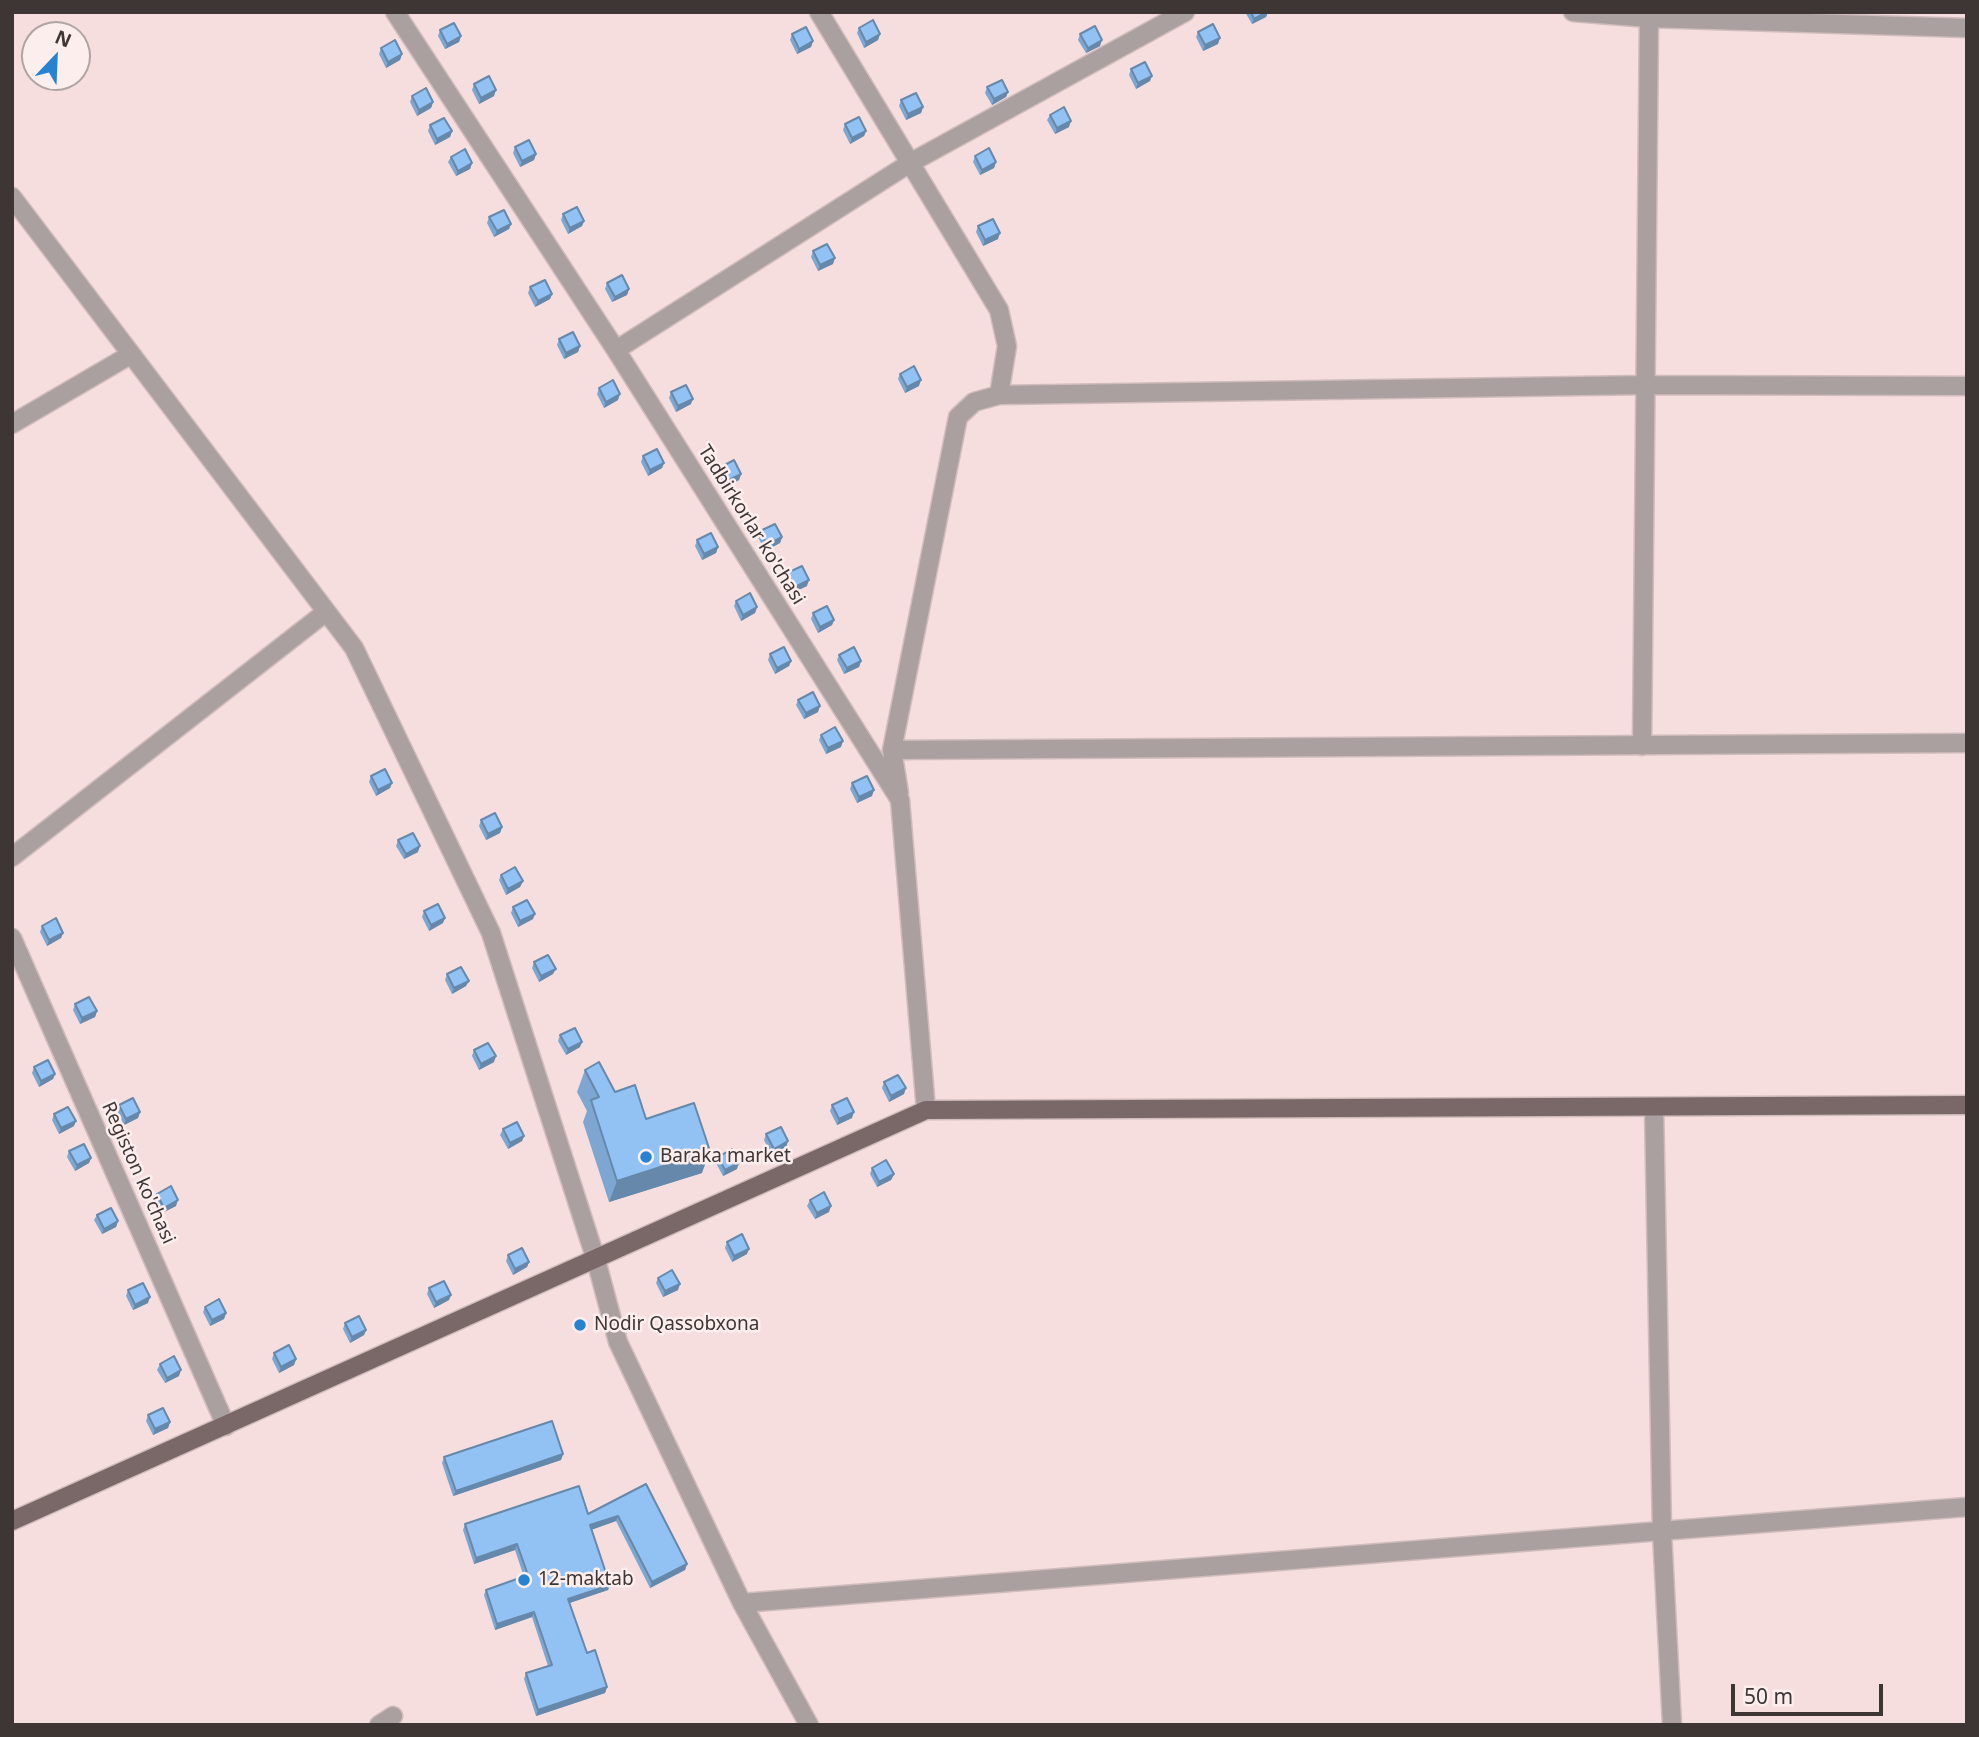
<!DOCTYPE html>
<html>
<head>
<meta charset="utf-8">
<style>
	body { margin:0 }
	#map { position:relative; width:1979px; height:1737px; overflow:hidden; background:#f5dedd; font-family:"Noto Sans",sans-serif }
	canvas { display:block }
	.frame { position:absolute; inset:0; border:14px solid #3e3535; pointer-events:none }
	.north { position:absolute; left:21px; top:21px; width:70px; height:70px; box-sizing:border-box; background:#fceeed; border:2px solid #b0a4a3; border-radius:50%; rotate:23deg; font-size:19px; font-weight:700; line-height:28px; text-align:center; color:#3e3535 }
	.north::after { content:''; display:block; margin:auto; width:24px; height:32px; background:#2783d0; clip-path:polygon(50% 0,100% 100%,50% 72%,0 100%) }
	.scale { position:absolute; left:1731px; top:1684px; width:152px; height:32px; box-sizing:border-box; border:4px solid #3e3535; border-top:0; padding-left:9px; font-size:21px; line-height:24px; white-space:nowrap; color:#3e3535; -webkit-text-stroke:5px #fceeed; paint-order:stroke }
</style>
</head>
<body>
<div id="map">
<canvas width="1979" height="1737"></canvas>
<div class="frame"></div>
<div class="north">N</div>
<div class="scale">50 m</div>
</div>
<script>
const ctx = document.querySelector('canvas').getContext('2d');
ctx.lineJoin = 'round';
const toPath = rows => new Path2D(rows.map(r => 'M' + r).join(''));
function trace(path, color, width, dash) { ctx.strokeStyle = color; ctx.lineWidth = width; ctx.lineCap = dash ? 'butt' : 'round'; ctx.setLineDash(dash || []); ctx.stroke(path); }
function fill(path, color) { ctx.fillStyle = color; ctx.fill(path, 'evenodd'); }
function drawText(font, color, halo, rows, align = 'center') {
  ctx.font = font + ' "Noto Sans",sans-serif'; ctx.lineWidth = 5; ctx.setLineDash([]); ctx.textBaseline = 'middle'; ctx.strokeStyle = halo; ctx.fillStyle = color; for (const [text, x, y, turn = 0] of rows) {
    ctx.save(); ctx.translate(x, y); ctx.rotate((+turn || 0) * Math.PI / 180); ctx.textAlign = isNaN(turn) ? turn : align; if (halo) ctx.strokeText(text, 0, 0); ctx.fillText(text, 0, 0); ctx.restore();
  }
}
const minor = toPath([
	[395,12,616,350,900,800,926,1110],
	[819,12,999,310,1007,346,999,395,1645,385,1967,386],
	[1573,12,1649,18,1967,28],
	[12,197,354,648,491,933,596,1260,618,1342,742,1603,809,1725],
	[616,350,910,163,1185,12],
	[12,424,130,355],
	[1642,746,1649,18],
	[892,750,958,417,974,402,999,395],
	[899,793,892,750,1967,743],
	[12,857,326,612],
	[12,938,226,1426],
	[1654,1107,1662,1532,1672,1725],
	[742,1603,1967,1507],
	[379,1725,393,1716]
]);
const major = toPath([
	[12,1521,926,1110,1967,1105]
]);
trace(minor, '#d0bcbb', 21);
trace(major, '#d0bcbb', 21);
trace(minor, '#aaa0a0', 18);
trace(major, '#796867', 18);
fill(toPath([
	[1245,12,1268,12,1266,17,1252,24],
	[859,28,880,34,878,40,864,48,857,33],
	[440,30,461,36,459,42,445,49,438,36],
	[1198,32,1218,44,1203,51,1196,37],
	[792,34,813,41,811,47,797,54,790,40],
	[1080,34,1100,46,1086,53,1078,40],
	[381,48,402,54,400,60,386,68,379,54],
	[1131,69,1150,81,1136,89,1129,75],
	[474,84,494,96,479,104,472,90],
	[987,87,1008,92,1006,97,992,105,985,93],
	[412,96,433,102,431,108,417,116,410,102],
	[901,100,923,107,921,113,906,120,899,106],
	[1050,115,1069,127,1055,134,1047,120],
	[845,124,866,131,864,136,850,144,843,130],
	[430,125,452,131,450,137,435,145,428,131],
	[515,147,536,154,534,160,520,167,513,153],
	[975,156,996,162,994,168,980,175,973,162],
	[451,157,472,163,470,169,456,176,448,162],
	[563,214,584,221,582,226,568,234,561,220],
	[489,217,511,224,509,229,494,237,487,223],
	[978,226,998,239,983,246,976,232],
	[813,251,833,264,818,271,811,257],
	[607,283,629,289,627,295,612,302,605,289],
	[530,287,552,294,550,299,535,307,528,293],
	[559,339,580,346,578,352,564,359,557,345],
	[900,374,919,386,905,393,898,379],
	[599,388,618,400,604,408,597,394],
	[671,392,691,404,676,412,669,398],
	[643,456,664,463,662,468,648,476,641,462],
	[719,468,741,474,739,480,725,487,717,473],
	[760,531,782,537,780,543,765,551,758,537],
	[697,540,718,547,716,553,702,560,695,546],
	[787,573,807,586,792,593,785,579],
	[736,601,757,607,755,613,741,621,734,606],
	[813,613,834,620,832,625,818,633,811,619],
	[770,654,791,661,789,666,775,674,768,660],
	[839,655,861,661,859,667,844,674,837,660],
	[798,700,818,712,804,719,796,705],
	[821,735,841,747,826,754,819,740],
	[371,776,392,783,390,788,376,796,369,782],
	[852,783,872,796,857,803,850,789],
	[481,820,502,827,500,833,486,840,479,826],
	[398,840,418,852,404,859,396,846],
	[501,875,523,881,520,887,506,895,499,880],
	[513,907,533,919,518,927,511,913],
	[424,911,443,923,429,931,422,917],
	[42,926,63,933,61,938,47,946,40,932],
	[534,962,553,974,539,982,532,968],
	[447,974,466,986,452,994,445,980],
	[75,1004,97,1011,95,1017,80,1024,73,1010],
	[560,1035,580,1047,566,1055,558,1041],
	[474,1050,494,1062,479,1070,472,1056],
	[34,1067,55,1074,53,1079,39,1087,32,1073],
	[585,1070,615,1092,646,1119,702,1173,609,1202,583,1122,587,1111,577,1092],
	[884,1082,904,1094,889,1102,882,1088],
	[119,1105,140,1112,138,1118,124,1125,117,1111],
	[832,1105,852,1118,837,1125,830,1111],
	[54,1114,74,1126,59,1134,52,1120],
	[503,1129,524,1136,522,1141,508,1149,500,1135],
	[766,1134,788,1141,786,1147,771,1154,764,1140],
	[69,1151,91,1158,89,1163,75,1171,67,1157],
	[718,1157,737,1169,723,1176,716,1163],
	[872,1168,894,1174,891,1180,877,1187,870,1174],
	[157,1194,176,1206,162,1213,155,1199],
	[810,1200,829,1212,815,1219,807,1206],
	[97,1215,118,1221,116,1227,102,1234,94,1220],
	[727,1242,747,1254,732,1262,725,1248],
	[508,1255,529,1262,527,1267,513,1275,506,1261],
	[658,1278,678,1290,663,1297,656,1283],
	[429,1288,449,1300,434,1308,427,1294],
	[128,1290,148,1303,133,1310,126,1296],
	[205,1307,226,1313,224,1319,210,1326,203,1312],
	[345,1323,366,1330,364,1335,350,1343,343,1329],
	[274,1353,296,1359,294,1365,279,1373,272,1359],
	[160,1364,179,1376,165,1383,157,1370],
	[148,1415,170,1422,168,1428,153,1435,146,1421],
	[563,1454,561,1460,453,1496,442,1463,444,1457],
	[646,1484,687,1564,685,1570,650,1588,616,1521,591,1530,610,1585,608,1590,570,1603,587,1653,607,1687,605,1693,536,1716,524,1679,526,1673,548,1666,532,1617,495,1630,484,1595,486,1590,524,1577,515,1550,474,1564,463,1530,465,1524,588,1514]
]), '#7da7d1');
fill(toPath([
	[1267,12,1268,12,1266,17,1252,24,1254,19],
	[880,34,878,40,864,48,866,42],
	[461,36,459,42,445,49,447,44],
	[1220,38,1218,44,1203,51,1205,45],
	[1102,40,1100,46,1086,53,1088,48],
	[813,41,811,47,797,54,799,49],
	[402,54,400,60,386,68,388,62],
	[1152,76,1150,81,1136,89,1138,83],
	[496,90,494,96,479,104,481,98],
	[1008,92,1006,97,992,105,994,99],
	[433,102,431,108,417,116,419,110],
	[923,107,921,113,906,120,908,114],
	[1071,121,1069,127,1055,134,1057,128],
	[452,131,450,137,435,145,437,139],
	[866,131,864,136,850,144,852,138],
	[536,154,534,160,520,167,522,161],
	[996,162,994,168,980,175,982,170],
	[472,163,470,169,456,176,458,171],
	[584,221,582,226,568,234,570,228],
	[511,224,509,229,494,237,497,231],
	[1000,233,998,239,983,246,985,240],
	[835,258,833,264,818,271,820,265],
	[629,289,627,295,612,302,615,297],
	[552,294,550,299,535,307,538,301],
	[580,346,578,352,564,359,566,353],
	[921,380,919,386,905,393,907,387],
	[620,394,618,400,604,408,606,402],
	[693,399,691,404,676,412,678,406],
	[664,463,662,468,648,476,650,470],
	[741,474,739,480,725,487,727,481],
	[782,537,780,543,765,551,767,545],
	[718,547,716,553,702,560,704,554],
	[809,580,807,586,792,593,795,587],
	[757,607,755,613,741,621,743,615],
	[834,620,832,625,818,633,820,627],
	[791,661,789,666,775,674,777,668],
	[861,661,859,667,844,674,847,668],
	[820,706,818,712,804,719,806,713],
	[843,741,841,747,826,754,828,748],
	[392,783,390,788,376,796,378,790],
	[874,790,872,796,857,803,859,797],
	[502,827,500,833,486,840,488,834],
	[420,846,418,852,404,859,406,854],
	[523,881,520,887,506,895,508,889],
	[535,914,533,919,518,927,520,921],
	[445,918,443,923,429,931,431,925],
	[63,933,61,938,47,946,49,940],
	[556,969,553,974,539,982,541,976],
	[469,981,466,986,452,994,454,988],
	[97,1011,95,1017,80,1024,82,1018],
	[582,1042,580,1047,566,1055,568,1049],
	[496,1056,494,1062,479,1070,481,1064],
	[55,1074,53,1079,39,1087,41,1081],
	[906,1088,904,1094,889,1102,891,1096],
	[140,1112,138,1118,124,1125,126,1119],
	[854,1112,852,1118,837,1125,839,1119],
	[76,1121,74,1126,59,1134,61,1128],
	[524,1136,522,1141,508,1149,510,1143],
	[788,1141,786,1147,771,1154,774,1149],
	[710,1151,702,1173,609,1202,617,1181],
	[91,1158,89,1163,75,1171,77,1165],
	[739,1163,737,1169,723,1176,725,1170],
	[894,1174,891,1180,877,1187,879,1182],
	[178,1200,176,1206,162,1213,164,1208],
	[831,1206,829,1212,815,1219,817,1213],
	[118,1221,116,1227,102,1234,104,1229],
	[749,1249,747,1254,732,1262,734,1256],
	[529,1262,527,1267,513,1275,515,1269],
	[680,1284,678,1290,663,1297,665,1291],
	[451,1295,449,1300,434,1308,436,1302],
	[150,1297,148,1303,133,1310,135,1305],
	[226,1313,224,1319,210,1326,212,1320],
	[366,1330,364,1335,350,1343,352,1337],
	[296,1359,294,1365,279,1373,281,1367],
	[181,1370,179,1376,165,1383,167,1378],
	[170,1422,168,1428,153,1435,155,1429],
	[563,1454,561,1460,453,1496,456,1491],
	[618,1516,616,1521,588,1531,590,1525],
	[517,1544,515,1550,474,1564,476,1558],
	[687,1564,685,1570,650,1588,652,1582],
	[610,1585,608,1590,566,1604,568,1599],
	[534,1612,532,1617,495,1630,497,1624],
	[607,1687,605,1693,536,1716,538,1710]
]), '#68a');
const building = toPath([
	[1251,12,1267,12,1254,19,1251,12],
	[873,20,880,34,866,42,859,28,873,20],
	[454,23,461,36,447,44,440,30,454,23],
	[1213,24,1220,38,1205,45,1198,32,1213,24],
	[1095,26,1102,40,1088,48,1080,34,1095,26],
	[806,27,813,41,799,49,792,34,806,27],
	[395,40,402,54,388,62,381,48,395,40],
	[1145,62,1152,76,1138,83,1131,69,1145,62],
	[489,76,496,90,481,98,474,84,489,76],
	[1002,80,1008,92,994,99,987,87,1002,80],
	[426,88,433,102,419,110,412,96,426,88],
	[916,93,923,107,908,114,901,100,916,93],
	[1064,107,1071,121,1057,128,1050,115,1064,107],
	[859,117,866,131,852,138,845,124,859,117],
	[444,118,452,131,437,139,430,125,444,118],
	[529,140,536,154,522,161,515,147,529,140],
	[989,148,996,162,982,170,975,156,989,148],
	[465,149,472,163,458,171,451,157,465,149],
	[577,207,584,221,570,228,563,214,577,207],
	[504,210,511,224,497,231,489,217,504,210],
	[993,219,1000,233,985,240,978,226,993,219],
	[827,244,835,258,820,265,813,251,827,244],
	[622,275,629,289,615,297,607,283,622,275],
	[545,280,552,294,538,301,530,287,545,280],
	[573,332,580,346,566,353,559,339,573,332],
	[914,366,921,380,907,387,900,374,914,366],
	[613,380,620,394,606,402,599,388,613,380],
	[686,385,693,399,678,406,671,392,686,385],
	[657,449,664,463,650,470,643,456,657,449],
	[734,460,741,474,727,481,719,468,734,460],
	[775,524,782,537,767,545,760,531,775,524],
	[711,533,718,547,704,554,697,540,711,533],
	[802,566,809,580,795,587,787,573,802,566],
	[750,593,757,607,743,615,736,601,750,593],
	[827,606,834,620,820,627,813,613,827,606],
	[784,647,791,661,777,668,770,654,784,647],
	[854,647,861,661,847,668,839,655,854,647],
	[813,692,820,706,806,713,798,700,813,692],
	[835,727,843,741,828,748,821,735,835,727],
	[385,769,392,783,378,790,371,776,385,769],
	[867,776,874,790,859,797,852,783,867,776],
	[495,813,502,827,488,834,481,820,495,813],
	[413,833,420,846,406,854,398,840,413,833],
	[515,867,523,881,508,889,501,875,515,867],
	[527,900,535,914,520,921,513,907,527,900],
	[438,904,445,918,431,925,424,911,438,904],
	[56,918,63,933,49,940,42,926,56,918],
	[548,955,556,969,541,976,534,962,548,955],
	[461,967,469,981,454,988,447,974,461,967],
	[89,997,97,1011,82,1018,75,1004,89,997],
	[575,1028,582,1042,568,1049,560,1035,575,1028],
	[488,1043,496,1056,481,1064,474,1050,488,1043],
	[48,1060,55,1074,41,1081,34,1067,48,1060],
	[599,1062,615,1092,635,1085,646,1119,694,1103,710,1151,617,1181,591,1100,599,1097,585,1070,599,1062],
	[898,1075,906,1088,891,1096,884,1082,898,1075],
	[133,1098,140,1112,126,1119,119,1105,133,1098],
	[847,1098,854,1112,839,1119,832,1105,847,1098],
	[68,1107,76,1121,61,1128,54,1114,68,1107],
	[517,1122,524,1136,510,1143,503,1129,517,1122],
	[781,1127,788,1141,774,1149,766,1134,781,1127],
	[84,1144,91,1158,77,1165,69,1151,84,1144],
	[732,1149,739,1163,725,1170,718,1157,732,1149],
	[886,1160,894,1174,879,1182,872,1168,886,1160],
	[171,1186,178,1200,164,1208,157,1194,171,1186],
	[824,1192,831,1206,817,1213,810,1200,824,1192],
	[111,1208,118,1221,104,1229,97,1215,111,1208],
	[742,1234,749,1249,734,1256,727,1242,742,1234],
	[522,1248,529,1262,515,1269,508,1255,522,1248],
	[672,1270,680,1284,665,1291,658,1278,672,1270],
	[444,1281,451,1295,436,1302,429,1288,444,1281],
	[143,1283,150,1297,135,1305,128,1290,143,1283],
	[219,1299,226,1313,212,1320,205,1307,219,1299],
	[359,1316,366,1330,352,1337,345,1323,359,1316],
	[289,1345,296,1359,281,1367,274,1353,289,1345],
	[174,1356,181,1370,167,1378,160,1364,174,1356],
	[163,1408,170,1422,155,1429,148,1415,163,1408],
	[552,1421,563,1454,456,1491,444,1457,552,1421],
	[646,1484,687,1564,652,1582,618,1516,590,1525,610,1585,568,1599,587,1653,595,1650,607,1687,538,1710,526,1673,552,1665,534,1612,497,1624,486,1590,528,1575,517,1544,476,1558,465,1524,579,1486,588,1514,646,1484]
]);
fill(building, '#91c2f3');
trace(building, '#68a', 2);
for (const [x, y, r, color] of [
	[646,1157,7,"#2783d0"],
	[580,1325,7,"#2783d0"],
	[524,1580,7,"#2783d0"]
]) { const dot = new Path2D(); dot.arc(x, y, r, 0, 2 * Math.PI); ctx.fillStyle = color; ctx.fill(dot); trace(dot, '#fceeed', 2.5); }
drawText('19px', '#3e3535', '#fceeed', [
	["Tadbirkorlar ko'chasi",751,525,58],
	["Registon ko'chasi",138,1173,66]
]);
drawText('19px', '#3e3535', '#fceeed', [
	["Baraka market",660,1157],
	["Nodir Qassobxona",594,1325],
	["12-maktab",538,1580]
], 'left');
</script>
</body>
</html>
